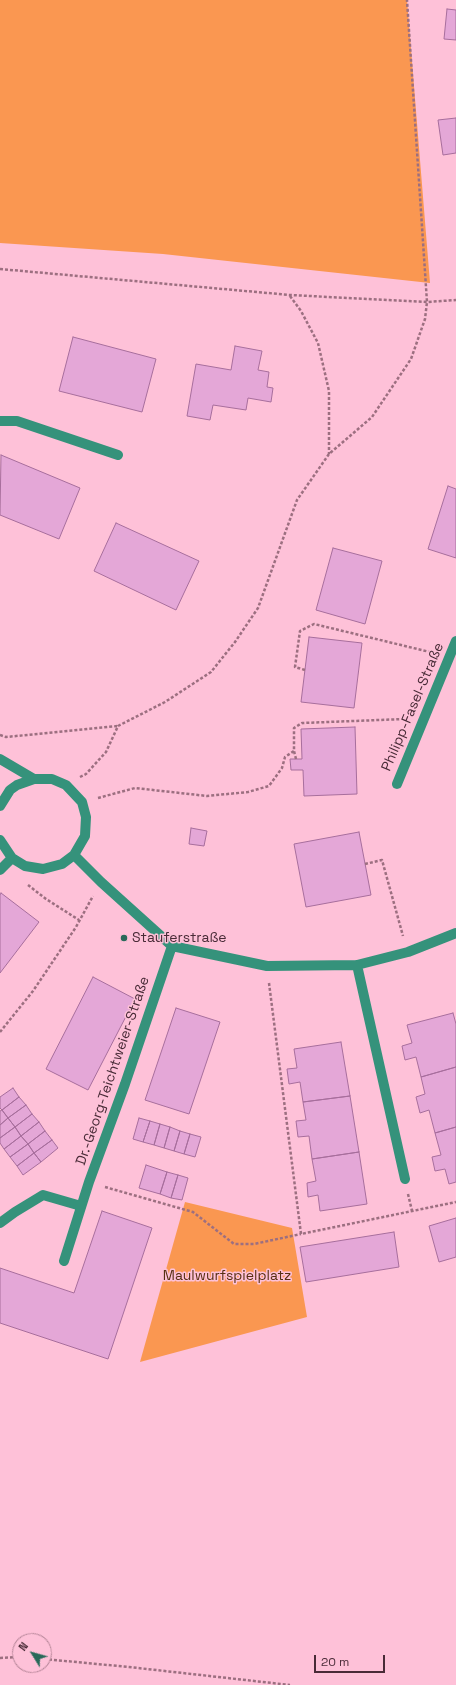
<!DOCTYPE html>
<html>
<head>
<meta charset="utf-8">
<style>
	body { margin:0 }
	#map { position:relative; width:456px; height:1685px; overflow:hidden; background:#fec1d8; font-family:"Space Grotesk",sans-serif }
	canvas { display:block }
	.north { position:absolute; left:12px; top:1633px; width:40px; height:40px; box-sizing:border-box; background:#fec1d8; border:1px solid #b68598; border-radius:50%; rotate:307deg; font-size:11px; font-weight:700; line-height:16px; text-align:center; color:#492b37 }
	.north::after { content:''; display:block; margin:auto; width:14px; height:18px; background:#286959; clip-path:polygon(50% 0,100% 100%,50% 72%,0 100%) }
	.scale { position:absolute; left:314px; top:1655px; width:71px; height:18px; box-sizing:border-box; border:2px solid #492b37; border-top:0; padding-left:5px; font-size:12px; line-height:14px; white-space:nowrap; color:#492b37; -webkit-text-stroke:3px #fec1d8; paint-order:stroke }
</style>
</head>
<body>
<div id="map">
<canvas width="456" height="1685"></canvas>
<div class="north">N</div>
<div class="scale">20 m</div>
</div>
<script>
const ctx = document.querySelector('canvas').getContext('2d');
ctx.lineJoin = 'round';
function fill(path, color) { ctx.fillStyle = color; ctx.fill(path, 'evenodd'); }
const toPath = rows => new Path2D(rows.map(r => 'M' + r).join(''));
function trace(path, color, width, dash) { ctx.strokeStyle = color; ctx.lineWidth = width; ctx.lineCap = dash ? 'butt' : 'round'; ctx.setLineDash(dash || []); ctx.stroke(path); }
function drawText(font, color, halo, rows, align = 'center') {
  ctx.font = font + ' "Space Grotesk",sans-serif'; ctx.lineWidth = 3; ctx.setLineDash([]); ctx.textBaseline = 'middle'; ctx.strokeStyle = halo; ctx.fillStyle = color; for (const [text, x, y, turn = 0] of rows) {
    ctx.save(); ctx.translate(x, y); ctx.rotate((+turn || 0) * Math.PI / 180); ctx.textAlign = isNaN(turn) ? turn : align; if (halo) ctx.strokeText(text, 0, 0); ctx.fillText(text, 0, 0); ctx.restore();
  }
}
fill(toPath([
	[0,0,407,0,430,283,163,254,0,243],
	[185,1202,292,1228,307,1317,140,1362]
]), '#fa9751');
const building = toPath([
	[447,9,456,10,456,40,444,39,447,9],
	[456,118,456,153,443,155,438,120,456,118],
	[73,337,156,359,142,412,59,391,73,337],
	[235,346,262,351,258,370,269,372,267,387,273,388,271,402,248,398,246,410,213,405,210,420,187,416,196,364,231,370,235,346],
	[1,455,80,488,59,539,0,515,1,455],
	[448,486,456,489,456,558,428,549,448,486],
	[116,523,199,561,176,610,94,571,116,523],
	[333,548,382,561,365,624,316,610,333,548],
	[309,637,362,643,354,708,301,702,309,637],
	[355,727,357,794,304,796,303,770,291,770,290,759,302,759,301,729,355,727],
	[191,828,207,831,204,846,189,844,191,828],
	[359,832,371,895,306,907,294,844,359,832],
	[1,893,39,922,0,973,0,895,1,893],
	[93,977,135,999,88,1090,46,1069,93,977],
	[176,1008,220,1022,189,1114,145,1100,176,1008],
	[453,1013,456,1024,456,1067,421,1077,416,1057,405,1060,402,1046,412,1043,407,1025,453,1013],
	[341,1042,350,1096,303,1102,300,1082,289,1084,287,1069,297,1068,294,1049,341,1042],
	[456,1067,456,1127,435,1133,429,1110,420,1113,416,1097,425,1094,421,1077,456,1067],
	[13,1088,19,1097,2,1110,0,1108,0,1097,13,1088],
	[350,1096,359,1152,312,1159,309,1136,298,1137,296,1121,306,1120,303,1102,350,1096],
	[19,1097,26,1105,8,1118,2,1110,19,1097],
	[26,1105,32,1114,15,1127,8,1118,26,1105],
	[2,1110,8,1118,0,1125,0,1111,2,1110],
	[32,1114,39,1122,21,1136,15,1127,32,1114],
	[8,1118,15,1127,0,1138,0,1125,8,1118],
	[139,1118,150,1121,143,1142,133,1139,139,1118],
	[150,1121,160,1124,154,1145,143,1142,150,1121],
	[39,1122,45,1131,28,1144,21,1136,39,1122],
	[160,1124,170,1127,164,1148,154,1145,160,1124],
	[15,1127,21,1136,4,1149,0,1143,0,1138,15,1127],
	[170,1127,180,1131,174,1151,164,1148,170,1127],
	[456,1127,456,1182,449,1184,445,1169,435,1171,432,1157,441,1155,435,1133,456,1127],
	[45,1131,52,1140,34,1153,28,1144,45,1131],
	[180,1131,190,1134,184,1154,174,1151,180,1131],
	[190,1134,201,1137,195,1157,184,1154,190,1134],
	[21,1136,28,1144,10,1157,4,1149,21,1136],
	[52,1140,58,1148,41,1162,34,1153,52,1140],
	[28,1144,34,1153,17,1166,10,1157,28,1144],
	[359,1152,367,1204,320,1211,318,1195,308,1197,307,1183,316,1181,312,1159,359,1152],
	[34,1153,41,1162,23,1175,17,1166,34,1153],
	[146,1165,167,1172,160,1194,139,1188,146,1165],
	[167,1172,178,1175,171,1198,160,1194,167,1172],
	[178,1175,188,1178,182,1200,171,1198,178,1175],
	[102,1211,152,1228,108,1359,0,1323,0,1268,74,1293,102,1211],
	[456,1218,456,1257,439,1262,429,1226,456,1218],
	[394,1232,399,1267,306,1282,300,1247,394,1232]
]);
fill(building, '#e4a7d7');
trace(building, '#a76e9c', 1);
trace(toPath([
	[0,269,290,295,427,302,456,300],
	[290,296,301,311,318,343,329,391,329,454],
	[305,670,295,667,300,631,314,624,434,653],
	[0,735,6,737,118,726],
	[296,759,294,751,294,728,302,723,405,719],
	[80,777,86,774,106,752,118,726,165,702,211,672,235,642,258,608,297,500,329,454,372,417,411,359,425,319,427,302,407,0],
	[98,798,135,788,207,796,248,792,269,786,282,768,285,757,294,751],
	[365,864,382,860,403,936],
	[28,885,46,899,79,920],
	[269,983,301,1234,456,1202],
	[0,1032,33,991,76,927,93,896],
	[105,1187,193,1212,234,1244,254,1244,301,1234],
	[408,1194,412,1211],
	[0,1658,20,1657],
	[44,1659,129,1667,290,1685]
]), '#9c6f80', 2.5, [3, 2]);
trace(toPath([
	[0,421,17,421,118,455],
	[0,759,34,779],
	[397,784,456,641],
	[0,806,10,790,17,785,34,779,52,779,66,785,82,802,86,817,85,836,74,855,62,864,43,869,25,866,12,858,0,840],
	[74,855,101,882,172,946,267,966,357,965,408,952,456,933],
	[0,870,12,858],
	[357,965,405,1179],
	[0,1223,15,1212,43,1195,81,1206],
	[64,1261,89,1182,125,1084,172,946]
]), '#35927b', 10);
for (const [x, y, r, color] of [
	[124,938,4,"#286959"]
]) { const dot = new Path2D(); dot.arc(x, y, r, 0, 2 * Math.PI); ctx.fillStyle = color; ctx.fill(dot); trace(dot, '#fec1d8', 1.5); }
drawText('14px', '#492b37', '#fec1d8', [
	["Philipp-Fasel-Straße",413,707,-67],
	["Dr.-Georg-Teichtweier-Straße",113,1071,-71]
]);
drawText('14px', '#492b37', '#fec1d8', [
	["Stauferstraße",132,938]
], 'left');
drawText('14px', '#572f12', '#fec1d8', [
	["Maulwurfspielplatz",227,1276]
]);
</script>
</body>
</html>
